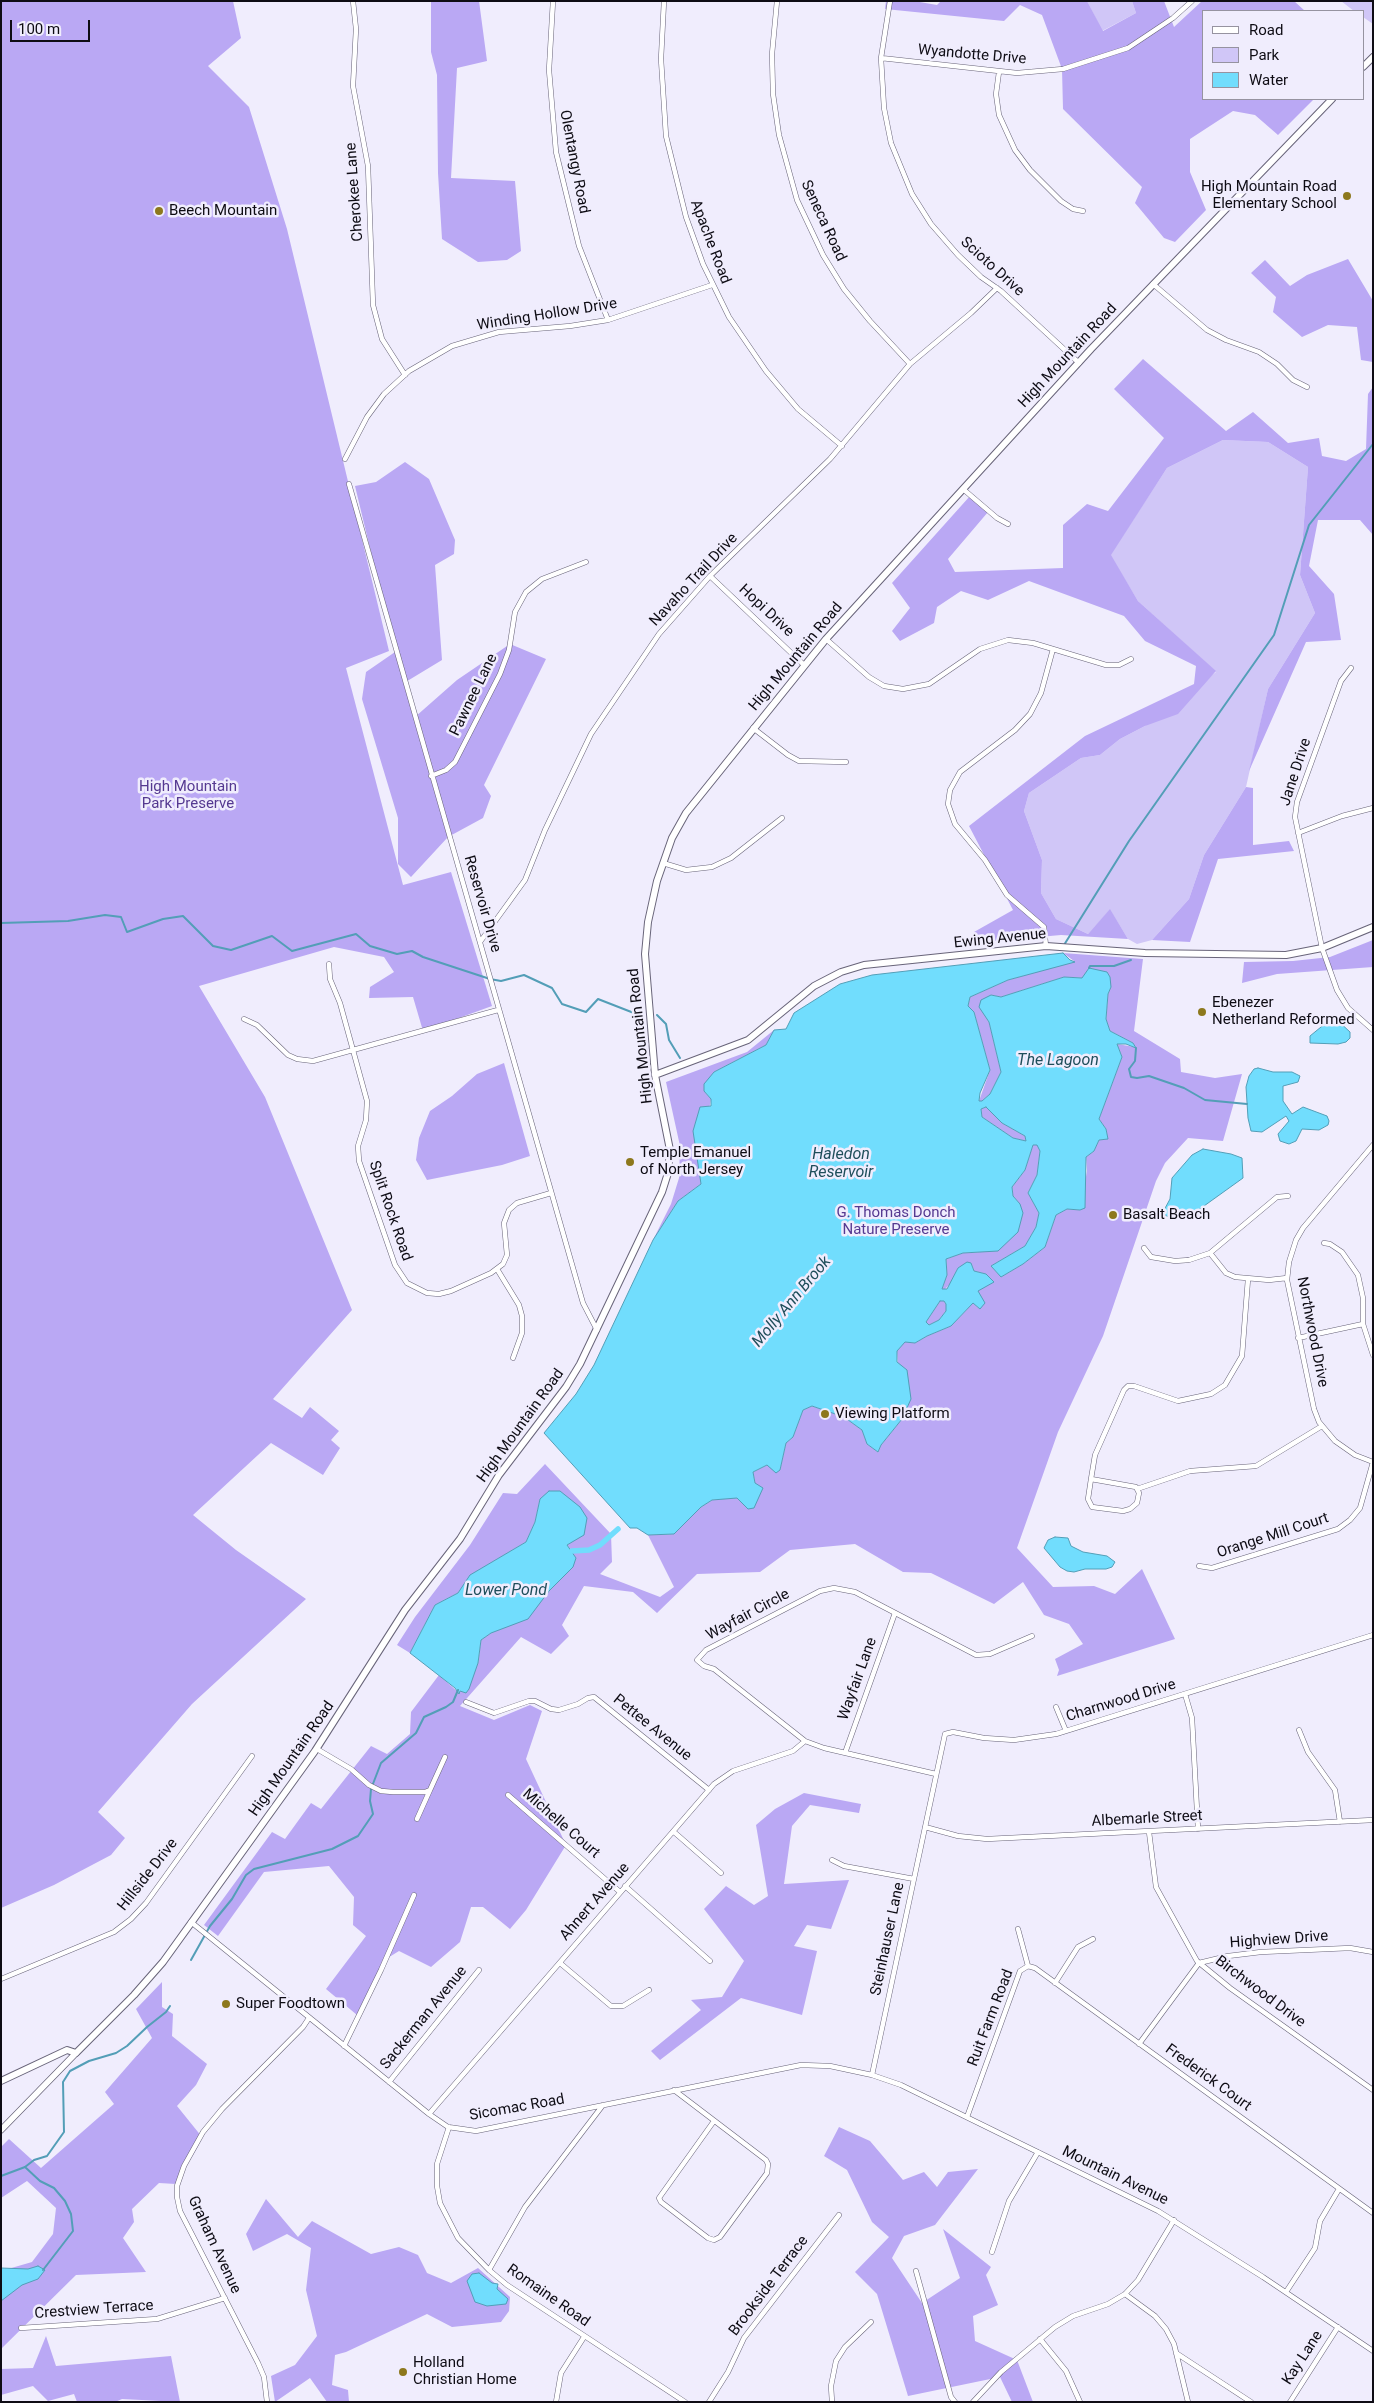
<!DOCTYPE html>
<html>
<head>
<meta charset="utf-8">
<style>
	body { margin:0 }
	#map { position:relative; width:1374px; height:2403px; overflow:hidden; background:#f0edfd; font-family:Roboto,sans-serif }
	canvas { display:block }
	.frame { position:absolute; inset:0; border:2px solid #0e0c14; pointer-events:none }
	.legend { position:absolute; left:1202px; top:10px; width:162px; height:90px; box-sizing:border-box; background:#f0edfd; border:1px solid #9693a0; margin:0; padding:6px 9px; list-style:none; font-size:15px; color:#0e0c14 }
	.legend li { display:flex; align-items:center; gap:10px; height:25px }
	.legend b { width:25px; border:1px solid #9693a0 }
	.scale { position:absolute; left:10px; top:20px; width:80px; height:22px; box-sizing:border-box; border:2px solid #0e0c14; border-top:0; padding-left:6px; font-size:15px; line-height:18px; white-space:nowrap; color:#0e0c14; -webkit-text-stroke:4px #f0edfd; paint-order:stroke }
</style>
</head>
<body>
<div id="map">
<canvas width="1374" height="2403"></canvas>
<div class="frame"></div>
<ul class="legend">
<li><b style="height:6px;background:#fff"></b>Road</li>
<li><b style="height:14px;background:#d0c6f7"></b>Park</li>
<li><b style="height:14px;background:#71ddfd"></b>Water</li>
</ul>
<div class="scale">100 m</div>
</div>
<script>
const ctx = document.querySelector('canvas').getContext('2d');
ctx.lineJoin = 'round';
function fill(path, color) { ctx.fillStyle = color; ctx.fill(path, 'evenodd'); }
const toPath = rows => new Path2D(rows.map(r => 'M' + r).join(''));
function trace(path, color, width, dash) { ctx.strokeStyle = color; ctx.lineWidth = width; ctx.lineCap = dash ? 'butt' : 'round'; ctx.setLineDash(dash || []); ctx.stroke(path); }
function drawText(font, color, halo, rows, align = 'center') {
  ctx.font = font + ' Roboto,sans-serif'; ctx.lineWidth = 5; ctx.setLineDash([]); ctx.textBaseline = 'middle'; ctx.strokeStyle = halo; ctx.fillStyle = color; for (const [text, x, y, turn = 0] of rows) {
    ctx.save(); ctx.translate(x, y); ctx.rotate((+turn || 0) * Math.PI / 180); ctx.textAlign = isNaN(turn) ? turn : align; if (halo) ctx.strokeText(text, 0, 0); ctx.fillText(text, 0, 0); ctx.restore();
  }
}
fill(toPath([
	[1087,1,1132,1,1136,13,1102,31],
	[1341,1,1373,1,1373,24,1363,17,1363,11,1354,11],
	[1223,440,1268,442,1308,467,1300,575,1315,613,1268,689,1246,787,1204,855,1189,899,1152,940,1137,944,1128,939,1110,910,1088,934,1056,919,1041,893,1042,860,1024,811,1029,793,1081,758,1100,755,1120,739,1145,726,1216,672,1138,601,1110,555,1167,468]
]), '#d0c6f7');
fill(toPath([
	[1,1,233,1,241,38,208,66,249,107,287,229,389,651,346,668,403,885,451,872,492,1006,423,1031,413,997,369,998,370,987,394,972,384,957,334,947,199,986,265,1097,352,1310,273,1399,302,1418,310,1407,339,1431,331,1440,340,1448,323,1475,271,1443,193,1515,236,1550,306,1599,192,1704,98,1812,125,1838,111,1855,54,1885,1,1908],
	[431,1,479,1,487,61,457,68,451,178,515,181,521,251,507,260,478,262,442,239,438,173,437,75,431,52],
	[886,1,914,1,937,5,941,1,1087,1,1103,31,1136,13,1132,1,1164,1,1174,27,1202,1,1294,1,1305,11,1203,11,1203,99,1314,99,1278,135,1255,115,1233,111,1190,139,1190,172,1206,210,1175,242,1164,238,1135,203,1142,187,1063,109,1062,69,1042,15,1020,5,1004,21,885,9],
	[1348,259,1373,301,1373,362,1361,360,1357,327,1328,325,1302,337,1273,312,1276,297,1251,273,1265,260,1290,286,1307,275],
	[1143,359,1226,431,1253,412,1288,443,1319,438,1322,456,1346,461,1366,449,1368,394,1373,387,1373,535,1360,520,1318,520,1309,566,1334,594,1341,640,1306,642,1249,771,1268,689,1315,613,1300,575,1308,467,1268,442,1223,440,1167,468,1111,555,1138,601,1216,671,1178,714,1145,726,1120,739,1100,755,1081,758,1029,793,1024,811,1042,860,1041,893,1056,919,1088,934,1110,909,1128,939,1061,935,982,942,974,932,1013,910,969,826,1085,736,1194,684,1196,666,1145,641,1124,616,1029,581,988,600,961,591,937,607,934,623,900,641,892,631,910,608,892,583,970,496,988,512,948,559,955,572,1063,568,1063,525,1087,504,1108,511,1164,438,1114,389],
	[405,462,429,479,455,540,454,554,435,565,442,660,404,683,415,717,457,680,510,644,546,659,484,785,491,796,483,818,448,837,411,877,398,864,398,818,362,699,366,672,395,652,355,486,376,482],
	[1246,787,1253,788,1253,845,1289,841,1294,851,1218,859,1190,942,1152,940,1189,899,1204,855],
	[1373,940,1373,967,1277,974,1242,983,1244,962,1293,961,1330,957],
	[1063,953,1143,959,1134,1031,1180,1059,1181,1072,1215,1078,1242,1074,1223,1141,1188,1138,1165,1163,1156,1181,1103,1336,1058,1432,1017,1548,1053,1587,1094,1586,1115,1594,1142,1569,1175,1639,1057,1676,1059,1670,1055,1659,1083,1644,1069,1624,1044,1615,1023,1582,994,1604,931,1573,903,1572,855,1544,790,1550,760,1572,697,1574,657,1613,633,1592,584,1586,562,1625,569,1636,551,1654,521,1637,460,1706,494,1720,530,1705,542,1711,526,1759,566,1845,526,1910,510,1929,483,1907,471,1907,460,1942,431,1967,399,1951,386,1959,357,2015,326,1989,366,1936,353,1925,354,1897,329,1866,264,1872,218,1936,204,1925,272,1832,285,1839,311,1803,321,1809,371,1746,387,1754,410,1734,411,1712,439,1675,459,1693,478,1663,481,1640,549,1591,573,1567,572,1551,567,1545,571,1542,540,1499,535,1522,526,1542,471,1575,458,1593,435,1605,410,1653,397,1645,415,1617,470,1545,503,1493,517,1494,545,1464,611,1534,612,1562,600,1574,660,1597,674,1587,648,1535,674,1534,701,1507,712,1500,737,1497,748,1509,755,1483,753,1472,767,1465,780,1470,786,1443,793,1437,803,1410,812,1406,844,1417,862,1430,867,1444,878,1452,881,1445,902,1419,897,1351,905,1341,915,1343,927,1336,951,1326,973,1303,980,1309,978,1291,986,1274,974,1271,971,1263,958,1268,950,1284,944,1290,942,1289,947,1275,946,1259,963,1253,980,1252,1020,1204,1013,1196,1012,1187,1025,1170,1033,1145,1038,1145,1040,1151,1037,1175,1028,1193,1039,1213,1036,1227,1025,1246,991,1266,1001,1277,1023,1264,1045,1247,1056,1215,1067,1209,1080,1210,1087,1171,1086,1157,1094,1151,1099,1140,1107,1139,1106,1129,1099,1119,1122,1057,1117,1044,1135,1047,1133,1043,1110,1031,1106,1020,1108,994,1111,987,1082,978,1064,977,1001,997,991,995,980,1007,989,1022,1001,1072,990,1094,982,1101,979,1101,990,1070,974,1012,968,1006,970,997,1008,980,1074,961],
	[774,1030,766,1045,714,1072,704,1091,711,1099,699,1162,701,1184,678,1201,653,1240,671,1204,679,1178,680,1146,666,1082,747,1052],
	[504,1063,530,1156,502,1165,427,1180,416,1160,419,1138,430,1111,452,1096,477,1074],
	[986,1107,1002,1123,1025,1136,1026,1141,1013,1138,982,1117,981,1109],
	[940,1301,944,1301,946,1304,946,1311,939,1320,929,1325,926,1322],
	[804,1793,861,1804,859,1813,810,1805,792,1826,784,1884,849,1880,831,1929,807,1925,794,1946,817,1951,802,2015,741,1998,660,2060,651,2051,701,2010,691,2000,722,1997,744,1961,704,1909,726,1886,754,1905,768,1896,756,1825,775,1809],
	[162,1982,162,2007,173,2014,172,2036,207,2064,196,2085,177,2106,202,2137,197,2148,176,2184,159,2183,132,2209,134,2222,123,2238,146,2272,76,2275,1,2349,1,2271,32,2262,53,2234,56,2208,27,2181,1,2198,1,2147,9,2139,41,2168,114,2104,105,2092,152,2038,136,2009],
	[839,2127,870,2141,903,2180,924,2172,937,2187,948,2172,978,2169,935,2225,904,2236,892,2258,922,2303,960,2278,943,2229,991,2267,986,2275,998,2305,973,2316,975,2341,1017,2360,1033,2402,1012,2402,1000,2377,908,2396,877,2294,855,2272,889,2237,872,2222,847,2170,824,2156],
	[266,2199,298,2237,312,2221,371,2254,399,2247,418,2255,427,2273,451,2283,478,2268,510,2297,509,2311,501,2322,452,2327,427,2314,346,2352,335,2355,332,2385,348,2390,349,2402,327,2402,310,2378,275,2402,271,2376,295,2365,317,2336,306,2290,311,2248,287,2234,253,2251,246,2234],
	[46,2336,56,2366,171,2356,180,2402,122,2399,115,2402,77,2402,74,2394,48,2401,33,2386,1,2395,1,2369,33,2368]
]), '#baa8f4');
const water = toPath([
	[1063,953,1070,960,1075,962,1008,980,970,997,968,1006,974,1012,990,1070,980,1093,979,1101,982,1101,990,1094,1001,1072,989,1022,979,1007,981,1000,991,995,1001,997,1064,977,1082,978,1089,968,1107,972,1110,977,1111,987,1108,994,1106,1019,1110,1031,1133,1043,1136,1048,1126,1044,1117,1044,1122,1057,1099,1119,1106,1129,1108,1139,1099,1140,1094,1151,1086,1157,1085,1208,1080,1210,1067,1209,1056,1215,1045,1247,1023,1264,1001,1277,991,1266,1025,1246,1036,1227,1039,1213,1028,1193,1037,1175,1040,1151,1037,1145,1033,1145,1025,1170,1012,1187,1013,1196,1020,1204,1023,1213,1018,1232,998,1251,963,1253,946,1259,947,1275,942,1289,947,1289,958,1268,967,1262,971,1263,974,1271,986,1274,994,1282,978,1291,985,1303,980,1309,973,1303,951,1326,927,1336,915,1343,905,1342,897,1351,897,1362,907,1370,911,1399,902,1419,881,1445,878,1452,867,1444,862,1430,844,1417,812,1406,803,1410,793,1437,786,1443,780,1470,776,1473,767,1465,753,1472,755,1483,763,1488,754,1508,748,1509,737,1498,712,1500,701,1507,674,1534,648,1535,637,1528,630,1528,544,1433,576,1394,594,1365,653,1240,678,1201,701,1184,693,1131,700,1107,711,1106,711,1099,704,1091,704,1084,714,1072,766,1045,774,1030,786,1029,794,1013,840,984,872,975,1063,953],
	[986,1107,1002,1123,1025,1136,1026,1141,1013,1138,982,1117,981,1109,986,1107],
	[940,1301,944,1301,946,1304,946,1311,939,1320,929,1325,926,1322,940,1301],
	[1332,1018,1336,1019,1350,1032,1350,1038,1346,1042,1338,1044,1310,1043,1310,1036,1332,1018],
	[1258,1068,1273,1072,1292,1072,1300,1076,1298,1082,1283,1086,1283,1101,1292,1114,1303,1107,1327,1116,1329,1121,1328,1125,1319,1130,1302,1129,1296,1141,1289,1144,1280,1141,1278,1134,1289,1121,1286,1116,1262,1132,1251,1131,1248,1118,1246,1087,1249,1076,1254,1069,1258,1068],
	[1203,1149,1231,1154,1242,1158,1243,1178,1197,1211,1173,1217,1166,1216,1163,1212,1170,1199,1172,1178,1192,1155,1203,1149],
	[549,1491,560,1491,580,1507,587,1518,584,1535,567,1545,576,1558,573,1567,549,1591,528,1619,491,1633,481,1640,478,1663,469,1689,466,1693,460,1691,459,1694,455,1688,410,1653,435,1605,458,1593,470,1575,526,1542,535,1522,540,1499,549,1491],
	[1055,1537,1068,1538,1071,1546,1083,1552,1107,1556,1115,1562,1112,1567,1106,1569,1085,1569,1074,1572,1067,1571,1060,1567,1044,1548,1048,1540,1055,1537],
	[38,2266,45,2270,38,2279,22,2285,1,2301,1,2268,28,2269,38,2266],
	[479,2273,492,2283,498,2284,497,2289,508,2299,506,2304,487,2306,475,2302,467,2281,472,2274,479,2273]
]);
fill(water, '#71ddfd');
trace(water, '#539eb7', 1);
trace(toPath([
	[1,923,68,921,105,915,121,917,127,932,163,919,183,916,213,946,231,950,272,936,292,951,356,934,370,946,397,954,412,951,423,957,490,979,501,981,524,975,552,988,562,1004,586,1012,598,999,639,1015],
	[1064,945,1129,841,1274,635,1309,525,1373,444],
	[1089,968,1090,966,1114,966,1131,960],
	[657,1015,666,1024,669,1040,680,1058],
	[1136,1048,1135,1061,1129,1069,1131,1077,1137,1078,1149,1076,1184,1088,1205,1100,1247,1104],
	[191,1960,210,1926,232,1899,246,1875,254,1869,332,1849,358,1836,373,1814,370,1801,371,1789,381,1763,416,1733,424,1717,446,1707,453,1702,458,1690],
	[25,2167,40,2181,54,2188,65,2201,71,2214,73,2231,43,2270],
	[1,2176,25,2167,34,2160,47,2156,64,2132,63,2082,70,2071,89,2061,116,2053,127,2046,147,2027,166,2012,170,2006]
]), '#539eb7', 2);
trace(toPath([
	[572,1551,589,1550,600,1545,618,1529]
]), '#71ddfd', 5.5);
const minor = toPath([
	[353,1,356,29,353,86,368,166,373,305,382,339,405,375],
	[553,1,549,70,556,152,579,246,608,320],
	[664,1,661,59,666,136,686,217,703,264,729,317,766,371,798,409,842,446],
	[777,1,772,54,773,94,779,135,797,200,823,255,844,289,870,321,910,364],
	[890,1,881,58,884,108,891,143,912,194,931,224,958,255,981,277,1001,291,1079,363],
	[881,58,1017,73,1063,69,1128,48,1173,18,1192,1],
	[999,72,996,94,999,115,1015,150,1030,170,1061,201,1073,209,1083,211],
	[1153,284,1207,330,1226,340,1259,352,1277,364,1293,380,1307,387],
	[345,459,367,417,384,394,409,371,452,346,499,332,570,326,608,320,712,285],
	[349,484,583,1303,597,1330],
	[963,489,997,518,1008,524],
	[710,576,804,665],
	[826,639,869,677,884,686,903,689,929,684,980,649,1008,640,1033,643,1106,665,1119,665,1131,659],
	[1351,668,1341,681,1297,802,1295,817,1322,948,1337,990,1348,1008,1373,1030],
	[753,728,788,755,799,761,846,762],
	[431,776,446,770,455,762,500,674,509,650,515,612,526,592,542,579,586,562],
	[1298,833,1342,816,1373,808],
	[663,863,686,870,712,867,731,858,782,818],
	[480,942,525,880,545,830,591,734,659,634,710,576,830,459,910,364,971,313,997,288],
	[1046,946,1044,927,1007,895,985,860,955,824,948,804,950,790,960,772,1015,730,1030,714,1041,693,1053,649],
	[329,964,330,979,340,1003,367,1101,366,1120,358,1146,359,1161,395,1265,407,1283,427,1293,439,1294,451,1291,491,1273,503,1264,507,1255,504,1223,509,1210,517,1203,551,1193],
	[244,1019,257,1025,288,1055,297,1059,313,1061,498,1010],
	[1373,1145,1303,1228,1296,1240,1289,1262,1287,1280,1314,1409,1319,1422,1335,1441,1355,1455,1373,1462],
	[1324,1243,1330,1244,1342,1252,1358,1275,1363,1298,1363,1324,1373,1355],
	[1144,1248,1151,1257,1175,1261,1189,1260,1210,1253,1277,1197,1288,1196],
	[1210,1253,1226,1273,1235,1277,1269,1280,1287,1278],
	[497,1269,519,1305,522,1316,522,1333,513,1358],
	[1298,1338,1363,1324],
	[1091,1479,1136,1487,1139,1493,1137,1503,1130,1509,1123,1511,1092,1507,1088,1499,1091,1479,1095,1455,1124,1390,1128,1386,1134,1386,1178,1401,1211,1394,1225,1385,1242,1356,1248,1279],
	[1137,1489,1190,1471,1256,1466,1322,1426],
	[1199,1566,1212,1568,1338,1529,1350,1520,1360,1508,1373,1462],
	[1185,1694,1192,1718,1198,1829],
	[466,1702,494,1713,529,1701,535,1701,551,1709,559,1710,578,1704,588,1698,594,1697,709,1790],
	[1056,1707,1066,1731],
	[1299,1730,1308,1752,1335,1790,1340,1822],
	[317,1749,351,1769,369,1785,381,1791,393,1792,425,1792,430,1790,445,1757],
	[845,1753,895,1613],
	[936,1774,824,1748,805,1741,714,1669,704,1666,697,1660,706,1650,820,1591,834,1588,855,1592,976,1655,990,1654,1032,1636],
	[508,1795,620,1892],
	[417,1819,430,1790],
	[925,1827,958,1836,987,1839,1373,1820],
	[674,1832,721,1873],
	[1149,1832,1156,1887,1197,1961,1230,1988,1373,2090],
	[832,1860,844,1866,914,1879],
	[625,1886,710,1961],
	[191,1922,429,2114,448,2127,476,2131,801,2065,830,2066,872,2075,901,2085,1158,2211,1263,2277,1373,2351],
	[560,1963,611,2006,623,2006,649,1990],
	[1028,1966,1035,1968,1373,2213],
	[1,1979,114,1932,131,1919,146,1903,252,1756],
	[1055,1983,1078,1947,1093,1939],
	[1139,2044,1199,1963,1228,1956,1261,1952,1350,1948,1373,1952],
	[344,2046,381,1970,414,1895],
	[872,2075,945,1734,953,1732,984,1738,1014,1740,1056,1734,1373,1635],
	[389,2082,479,1970],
	[674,2090,766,2160,768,2164,767,2173,720,2237,714,2240,708,2238,661,2202,659,2198,714,2121],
	[603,2105,525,2207,489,2270,507,2285,685,2402],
	[429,2114,714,1784,733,1771,793,1751,805,1741],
	[967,2117,1020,1971,1028,1966,1018,1929],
	[449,2127,437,2164,437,2186,440,2203,458,2238,489,2270],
	[992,2252,1009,2201,1038,2152],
	[916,2271,951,2397,955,2402],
	[1286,2292,1315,2248,1320,2221,1339,2189],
	[1125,2294,1155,2316,1166,2329,1174,2344,1188,2402],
	[21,2328,157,2319,225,2298],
	[1040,2339,1066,2371,1080,2402],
	[1176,2353,1251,2402],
	[267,2402,264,2377,258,2363,180,2211,177,2197,177,2186,184,2166,203,2132,222,2109,303,2027,309,2018],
	[556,2402,561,2373,584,2337],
	[709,2402,728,2372,744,2338,839,2215],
	[832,2402,831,2386,836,2361,845,2347,871,2322],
	[973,2402,1001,2372,1055,2327,1073,2316,1108,2304,1125,2294,1138,2280,1174,2220],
	[1290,2402,1338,2327]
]);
const tertiary = toPath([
	[1,2130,76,2053]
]);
const secondary = toPath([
	[1363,67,1373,57],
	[655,1075,748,1040,814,986,841,972,864,965,1046,946,1145,953,1286,955,1322,948,1373,927],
	[1,2081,67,2050,76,2053,134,1995,163,1962,315,1751,405,1610,460,1539,499,1475,566,1387,580,1364,662,1192,668,1173,670,1150,655,1075,645,954,648,922,657,881,672,838,686,813,826,639,1091,349,1332,99]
]);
trace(minor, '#686479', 5.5);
trace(tertiary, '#686479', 7);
trace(secondary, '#686479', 8);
trace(minor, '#fff', 4.5);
trace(tertiary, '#fff', 5.5);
trace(secondary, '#fff', 6);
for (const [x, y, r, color] of [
	[1347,196,5,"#8d781d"],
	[159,211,5,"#8d781d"],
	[1202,1012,5,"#8d781d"],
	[630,1162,5,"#8d781d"],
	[1113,1215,5,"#8d781d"],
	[825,1414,5,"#8d781d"],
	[226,2004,5,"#8d781d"],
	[403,2372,5,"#8d781d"]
]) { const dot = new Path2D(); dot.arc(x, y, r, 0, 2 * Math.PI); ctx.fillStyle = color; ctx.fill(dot); trace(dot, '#f0edfd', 2); }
drawText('15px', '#0e0c14', '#f0edfd', [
	["Wyandotte Drive",972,55,5],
	["Olentangy Road",574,162,79],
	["Cherokee Lane",355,192,-94],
	["Seneca Road",823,221,65],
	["Apache Road",710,242,69],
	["Scioto Drive",992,267,42],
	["Winding Hollow Drive",547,315,-9],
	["High Mountain Road",1068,356,-47],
	["Navaho Trail Drive",694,580,-47],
	["Hopi Drive",766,611,43],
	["High Mountain Road",796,657,-50],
	["Pawnee Lane",474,695,-64],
	["Jane Drive",1296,772,-72],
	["Reservoir Drive",482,904,74],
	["Ewing Avenue",1000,939,-6],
	["High Mountain Road",641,1036,-96],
	["Split Rock Road",390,1211,71],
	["Northwood Drive",1312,1332,79],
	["High Mountain Road",521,1426,-54],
	["Orange Mill Court",1273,1536,-18],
	["Wayfair Circle",748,1615,-28],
	["Wayfair Lane",858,1679,-70],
	["Charnwood Drive",1121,1701,-17],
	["Pettee Avenue",652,1728,39],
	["High Mountain Road",292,1759,-55],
	["Albemarle Street",1147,1819,-3],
	["Michelle Court",561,1824,41],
	["Hillside Drive",148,1875,-52],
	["Ahnert Avenue",595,1902,-49],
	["Steinhauser Lane",888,1939,-78],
	["Highview Drive",1279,1940,-4],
	["Birchwood Drive",1260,1992,37],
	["Sackerman Avenue",424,2018,-51],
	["Ruit Farm Road",991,2018,-69],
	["Frederick Court",1208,2078,36],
	["Sicomac Road",517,2108,-10],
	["Mountain Avenue",1115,2176,26],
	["Graham Avenue",214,2245,65],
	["Brookside Terrace",769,2286,-53],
	["Romaine Road",548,2296,35],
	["Crestview Terrace",94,2310,-4],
	["Kay Lane",1303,2358,-57]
]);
drawText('15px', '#0e0c14', '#f0edfd', [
	["High Mountain Road",1337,187,"right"],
	["Elementary School",1337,204,"right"],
	["Beech Mountain",169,211],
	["Ebenezer",1212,1003],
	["Netherland Reformed",1212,1020],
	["Temple Emanuel",640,1153],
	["of North Jersey",640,1170],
	["Basalt Beach",1123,1215],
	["Viewing Platform",835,1414],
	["Super Foodtown",236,2004],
	["Holland",413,2363],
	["Christian Home",413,2380]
], 'left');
drawText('15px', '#553991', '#f0edfd', [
	["High Mountain",188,787],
	["Park Preserve",188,804],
	["G. Thomas Donch",896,1213],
	["Nature Preserve",896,1230]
]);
drawText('italic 16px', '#1f4e5b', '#f0edfd', [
	["The Lagoon",1058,1061],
	["Haledon",841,1155],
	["Reservoir",841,1173],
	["Molly Ann Brook",792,1302,-50],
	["Lower Pond",506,1591]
]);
</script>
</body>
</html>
